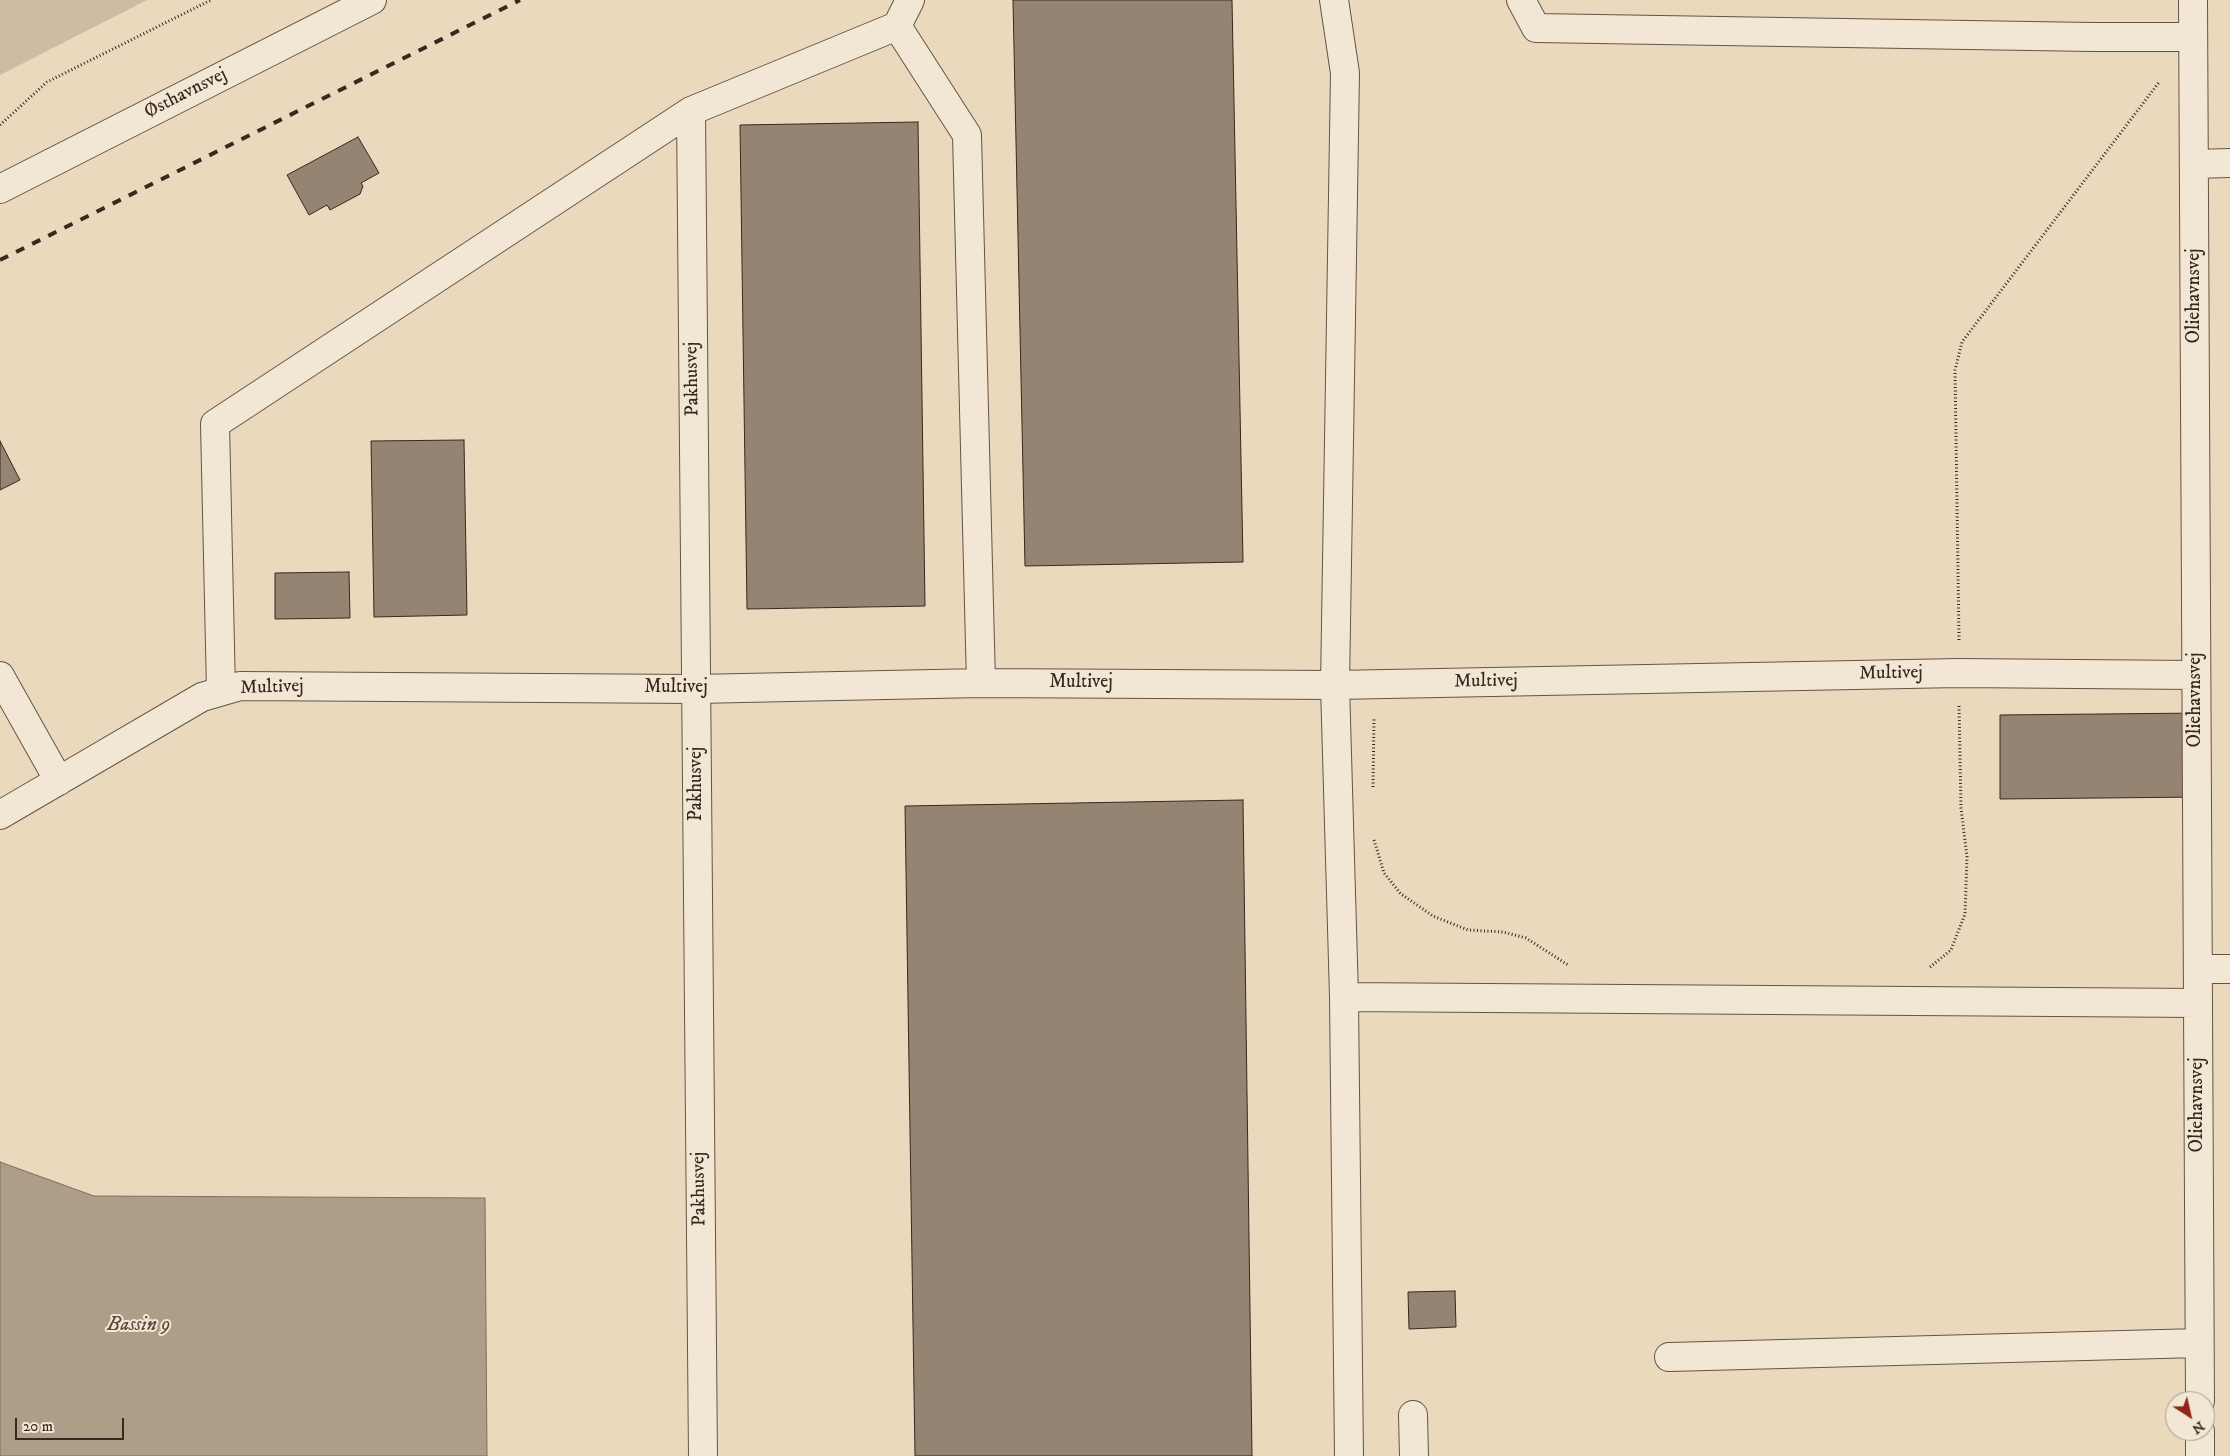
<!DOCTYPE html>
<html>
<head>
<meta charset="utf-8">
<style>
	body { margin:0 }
	#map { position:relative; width:2230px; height:1456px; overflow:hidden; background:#ebd9bd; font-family:"IM FELL DW Pica",serif }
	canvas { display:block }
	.north { position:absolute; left:2165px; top:1391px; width:50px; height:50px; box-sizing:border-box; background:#f2e6d4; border:1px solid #a89a8c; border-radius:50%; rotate:145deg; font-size:14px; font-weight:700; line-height:20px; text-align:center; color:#38281f }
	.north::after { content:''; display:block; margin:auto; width:18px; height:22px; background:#8f2418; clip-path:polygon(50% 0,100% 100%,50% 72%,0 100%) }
	.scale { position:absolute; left:15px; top:1418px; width:109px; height:22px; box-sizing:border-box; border:2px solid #38281f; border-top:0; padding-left:6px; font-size:15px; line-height:18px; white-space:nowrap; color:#38281f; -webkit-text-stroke:4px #f2e6d4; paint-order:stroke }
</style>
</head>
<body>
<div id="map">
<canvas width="2230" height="1456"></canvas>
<div class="north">N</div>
<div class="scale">20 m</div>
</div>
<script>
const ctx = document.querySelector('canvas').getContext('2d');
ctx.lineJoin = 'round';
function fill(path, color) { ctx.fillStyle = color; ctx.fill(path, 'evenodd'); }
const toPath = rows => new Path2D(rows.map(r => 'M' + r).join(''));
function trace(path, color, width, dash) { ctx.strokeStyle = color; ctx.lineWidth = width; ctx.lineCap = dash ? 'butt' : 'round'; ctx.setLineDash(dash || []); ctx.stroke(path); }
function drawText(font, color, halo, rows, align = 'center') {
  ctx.font = font + ' "IM FELL DW Pica",serif'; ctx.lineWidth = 4; ctx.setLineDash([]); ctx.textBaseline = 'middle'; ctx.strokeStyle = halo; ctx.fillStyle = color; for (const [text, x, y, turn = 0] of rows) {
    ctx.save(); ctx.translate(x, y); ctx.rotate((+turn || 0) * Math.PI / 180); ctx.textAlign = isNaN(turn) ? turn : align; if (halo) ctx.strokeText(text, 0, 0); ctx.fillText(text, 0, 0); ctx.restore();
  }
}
fill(toPath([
	[0,0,147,0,0,75]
]), '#cdbba2');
const water = toPath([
	[0,1162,94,1196,485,1198,487,1456,0,1456,0,1162]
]);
fill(water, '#ae9d87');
trace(water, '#7f6e5d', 1);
const building = toPath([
	[1013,0,1232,0,1243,562,1025,566,1013,0],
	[918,122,925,606,747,609,740,125,918,122],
	[358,137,379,173,361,183,363,186,360,194,330,210,327,205,309,215,287,175,358,137],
	[464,440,467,615,374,617,371,441,464,440],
	[0,441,20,480,0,490,0,441],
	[349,572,350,618,275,619,275,573,349,572],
	[2202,713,2202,797,2000,799,2000,715,2202,713],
	[1243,800,1252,1456,915,1456,905,806,1243,800],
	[1455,1291,1456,1327,1409,1329,1408,1292,1455,1291]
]);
fill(building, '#958471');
trace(building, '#38281f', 1);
const minor = toPath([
	[1334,0,1345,73,1335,685,1344,997,1349,1456],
	[1521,0,1536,28,2092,37,2193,37],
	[2193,0,2200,1401],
	[897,26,910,0],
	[691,111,703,1456],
	[2194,164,2230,163],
	[0,189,372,0],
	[0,676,59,781],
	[221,691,215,424,691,111,897,26,967,135,981,683],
	[0,815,202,697,240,686,696,689,981,683,1335,685,1959,673,2196,675],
	[2198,969,2230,969],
	[1344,997,2198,1003],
	[1669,1357,2199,1343],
	[1413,1415,1414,1456],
	[2200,1431,2200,1456]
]);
trace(minor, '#655446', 30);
trace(toPath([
	[0,125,47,82,211,0],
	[1959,640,1955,370,1962,342,2160,81],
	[1373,787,1374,718],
	[1374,840,1384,873,1401,894,1433,916,1468,930,1503,932,1526,938,1568,965],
	[1930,967,1951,950,1965,914,1967,857,1961,808,1959,706]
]), '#38281f', 3, [1, 2.5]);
trace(minor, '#f2e6d4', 28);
trace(toPath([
	[0,260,520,0]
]), '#38281f', 4, [9, 9]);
drawText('19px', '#38281f', '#f2e6d4', [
	["Østhavnsvej",186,94,-27],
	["Oliehavnsvej",2195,296,-90],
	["Pakhusvej",693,379,-91],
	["Multivej",1891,674,-1],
	["Multivej",1486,682,-1],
	["Multivej",1081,683],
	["Multivej",272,688,-2],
	["Multivej",676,688],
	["Oliehavnsvej",2196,700,-90],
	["Pakhusvej",697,784,-90],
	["Oliehavnsvej",2198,1105,-90],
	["Pakhusvej",700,1189,-91]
]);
drawText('italic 20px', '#5b4b3e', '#f2e6d4', [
	["Bassin 9",139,1326]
]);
</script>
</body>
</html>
